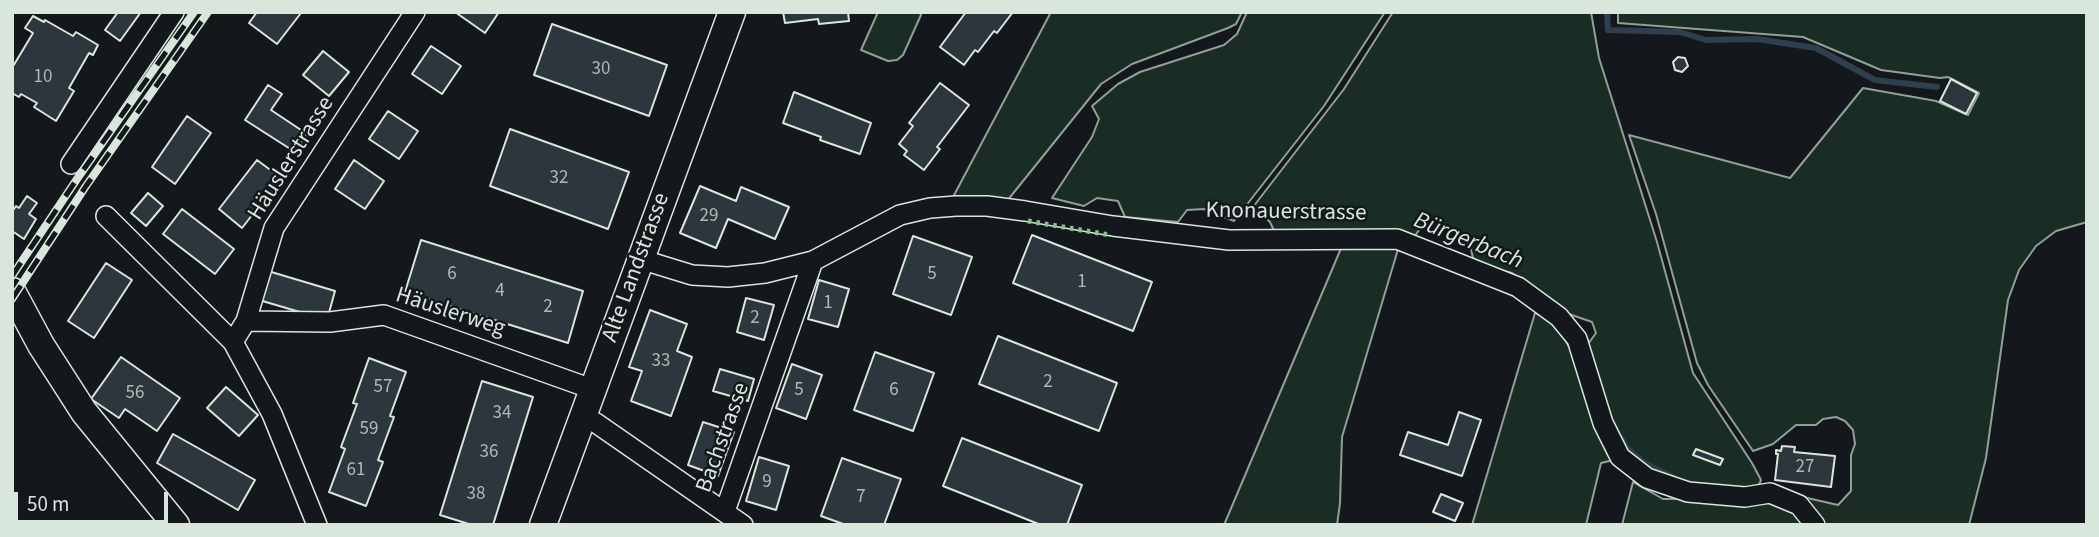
<!DOCTYPE html>
<html>
<head>
<meta charset="utf-8">
<style>
	body { margin:0 }
	#map { position:relative; width:2099px; height:537px; overflow:hidden; background:#14181c; font-family:"Source Sans 3",sans-serif }
	canvas { display:block }
	.frame { position:absolute; inset:0; border:14px solid #d8e6dc; pointer-events:none }
	.scale { position:absolute; left:14px; top:492px; width:154px; height:32px; box-sizing:border-box; border:4px solid #d8e6dc; border-top:0; padding-left:9px; font-size:21px; line-height:24px; white-space:nowrap; color:#d8e6dc; -webkit-text-stroke:5px #14181c; paint-order:stroke }
</style>
</head>
<body>
<div id="map">
<canvas width="2099" height="537"></canvas>
<div class="frame"></div>
<div class="scale">50 m</div>
</div>
<script>
const ctx = document.querySelector('canvas').getContext('2d');
ctx.lineJoin = 'round';
function fill(path, color) { ctx.fillStyle = color; ctx.fill(path, 'evenodd'); }
const toPath = rows => new Path2D(rows.map(r => 'M' + r).join(''));
function trace(path, color, width, dash) { ctx.strokeStyle = color; ctx.lineWidth = width; ctx.lineCap = dash ? 'butt' : 'round'; ctx.setLineDash(dash || []); ctx.stroke(path); }
function drawText(font, color, halo, rows, align = 'center') {
  ctx.font = font + ' "Source Sans 3",sans-serif'; ctx.lineWidth = 5; ctx.setLineDash([]); ctx.textBaseline = 'middle'; ctx.strokeStyle = halo; ctx.fillStyle = color; for (const [text, x, y, turn = 0] of rows) {
    ctx.save(); ctx.translate(x, y); ctx.rotate((+turn || 0) * Math.PI / 180); ctx.textAlign = isNaN(turn) ? turn : align; if (halo) ctx.strokeText(text, 0, 0); ctx.fillText(text, 0, 0); ctx.restore();
  }
}
const green = toPath([
	[878,12,920,12,921,15,903,55,897,60,888,61,861,50,878,12],
	[1051,12,1242,12,1236,24,1228,28,1132,64,1101,84,1007,201,952,199,1051,12],
	[1247,12,1385,12,1324,106,1234,221,1204,209,1187,210,1178,222,1125,217,1118,201,1097,198,1084,206,1052,198,1092,137,1099,119,1092,106,1118,84,1140,72,1224,45,1237,34,1247,12],
	[1393,12,1591,12,1599,58,1657,242,1693,373,1752,463,1761,480,1758,487,1752,491,1678,482,1639,462,1624,448,1611,425,1588,344,1596,333,1592,322,1569,314,1512,273,1489,267,1473,258,1470,245,1452,230,1425,222,1414,237,1275,233,1270,222,1253,207,1344,89,1393,12],
	[1618,12,2087,12,2087,222,2056,231,2036,246,2019,270,2008,300,1986,458,1969,525,1822,525,1803,497,1838,505,1851,491,1851,455,1855,444,1853,430,1845,421,1836,417,1823,419,1816,425,1796,425,1773,444,1753,451,1708,385,1697,363,1656,214,1629,135,1790,178,1863,88,1936,101,1968,115,1979,93,1948,77,1940,78,1881,70,1803,37,1618,23,1618,12],
	[1342,246,1399,246,1342,437,1340,503,1337,525,1224,525,1342,246],
	[1535,313,1547,317,1560,331,1579,364,1618,459,1601,463,1586,525,1472,525,1535,313],
	[1633,482,1663,499,1770,498,1798,513,1809,525,1622,525,1633,482]
]);
fill(green, '#1a2d24');
trace(green, '#939e99', 2);
trace(toPath([
	[1607,12,1608,30,1680,32,1706,40,1757,39,1816,48,1875,80,1937,87],
	[1621,438,1626,447,1644,463,1672,477]
]), '#2f3f4d', 6);
const building = toPath([
	[118,12,141,12,120,41,105,30,118,12],
	[257,12,300,12,301,13,277,44,249,23,257,12],
	[455,12,499,12,485,33,455,12],
	[783,12,848,12,849,21,819,24,818,19,785,23,783,12],
	[966,12,1013,12,997,33,994,31,978,52,975,50,964,65,940,47,966,12],
	[33,16,44,22,45,20,73,36,76,32,98,45,93,55,89,53,69,88,74,91,56,121,34,107,37,103,21,94,19,97,12,93,12,68,33,33,25,28,33,16],
	[552,24,667,65,649,116,534,75,552,24],
	[431,46,461,66,442,94,412,74,431,46],
	[323,51,349,72,329,96,303,75,323,51],
	[1678,57,1685,58,1688,66,1682,72,1675,70,1673,62,1678,57],
	[1951,79,1977,93,1966,114,1940,101,1951,79],
	[940,83,969,105,937,147,940,149,924,170,904,155,907,151,899,144,913,126,909,123,940,83],
	[268,85,282,94,271,110,307,134,295,152,245,120,268,85],
	[794,92,871,123,860,154,820,140,821,137,783,123,794,92],
	[388,111,418,131,399,159,369,139,388,111],
	[187,116,211,133,175,184,152,167,187,116],
	[510,129,629,172,608,229,490,186,510,129],
	[257,160,281,178,242,228,219,209,257,160],
	[354,160,384,181,365,209,335,189,354,160],
	[700,186,736,201,741,187,789,207,775,239,728,219,716,248,680,233,700,186],
	[148,193,163,206,146,226,131,213,148,193],
	[27,196,37,203,29,214,36,219,24,239,12,231,12,212,16,206,19,208,27,196],
	[182,209,234,249,215,274,163,234,182,209],
	[1032,235,1152,282,1133,331,1013,283,1032,235],
	[913,236,972,257,951,315,893,294,913,236],
	[421,240,583,291,568,343,405,292,421,240],
	[106,263,132,280,94,338,68,321,106,263],
	[268,271,335,291,327,320,259,300,268,271],
	[819,280,849,289,838,327,808,319,819,280],
	[746,298,774,305,764,340,737,332,746,298],
	[650,310,687,324,677,351,692,357,671,416,631,401,642,371,629,367,650,310],
	[998,336,1117,383,1099,431,979,384,998,336],
	[875,352,934,373,913,431,854,410,875,352],
	[121,357,180,398,157,431,125,409,119,418,91,399,121,357],
	[369,358,406,372,390,416,394,417,378,460,383,462,366,506,329,492,345,449,341,447,357,404,353,403,369,358],
	[792,364,822,375,806,419,776,408,792,364],
	[720,369,754,379,748,401,713,391,720,369],
	[482,381,533,397,493,525,472,525,440,515,482,381],
	[226,387,258,415,239,436,207,408,226,387],
	[1459,412,1481,420,1462,476,1400,455,1408,432,1448,445,1459,412],
	[703,422,734,432,718,476,688,465,703,422],
	[173,434,255,480,238,510,157,463,173,434],
	[962,438,1082,485,1067,525,1041,525,943,486,962,438],
	[1782,446,1795,447,1794,452,1835,456,1831,487,1775,480,1778,454,1776,454,1776,450,1781,451,1782,446],
	[1696,449,1723,459,1720,465,1693,455,1696,449],
	[759,457,789,466,776,510,746,501,759,457],
	[842,458,901,479,884,525,846,525,821,516,842,458],
	[1441,494,1463,503,1455,521,1433,512,1441,494]
]);
fill(building, '#2c363c');
trace(building, '#d8e6dc', 2);
const minor = toPath([
	[71,164,174,12],
	[106,216,233,342,272,414,317,525],
	[640,259,692,275,728,277,765,273,813,261,900,215,930,208,956,206,987,206,1025,211,1113,226,1229,240,1397,239,1518,287,1559,317,1577,339,1603,423,1620,457,1647,478,1688,492,1745,497,1770,493,1799,505,1815,525],
	[246,321,330,322,384,315,592,389],
	[233,342,246,321,274,228,415,12],
	[582,416,596,423,743,525],
	[725,511,813,261]
]);
const secondary = toPath([
	[12,291,41,345,84,412,176,525],
	[543,525,732,12]
]);
trace(minor, '#d8e6dc', 22);
trace(secondary, '#d8e6dc', 29);
trace(minor, '#14181c', 19);
trace(secondary, '#14181c', 26);
const rail = toPath([
	[12,276,77,179,194,12],
	[12,299,86,186,208,12]
]);
trace(rail, '#d8e6dc', 8);
trace(rail, '#14181c', 5, [16]);
trace(toPath([
	[1028,221,1110,235]
]), '#8ac095', 5, [3.5, 5]);
drawText('19px', '#adbab4', null, [
	["30",601,70],
	["10",43,78],
	["32",559,179],
	["29",709,217],
	["6",452,275],
	["5",932,275],
	["1",1082,283],
	["4",500,292],
	["1",828,304],
	["2",548,308],
	["2",755,319],
	["33",661,362],
	["2",1048,383],
	["57",383,388],
	["5",799,391],
	["6",894,391],
	["56",135,394],
	["34",502,414],
	["59",369,430],
	["36",489,453],
	["27",1805,468],
	["61",356,471],
	["9",767,483],
	["38",476,495],
	["7",861,498]
]);
drawText('23px', '#d8e6dc', '#14181c', [
	["Häuslerstrasse",292,159,-58],
	["Knonauerstrasse",1286,213,1],
	["Alte Landstrasse",637,268,-70],
	["Häuslerweg",450,313,18],
	["Bachstrasse",724,438,-70]
]);
drawText('italic 24px', '#d8e6dc', '#14181c', [
	["Bürgerbach",1468,242,22]
]);
</script>
</body>
</html>
